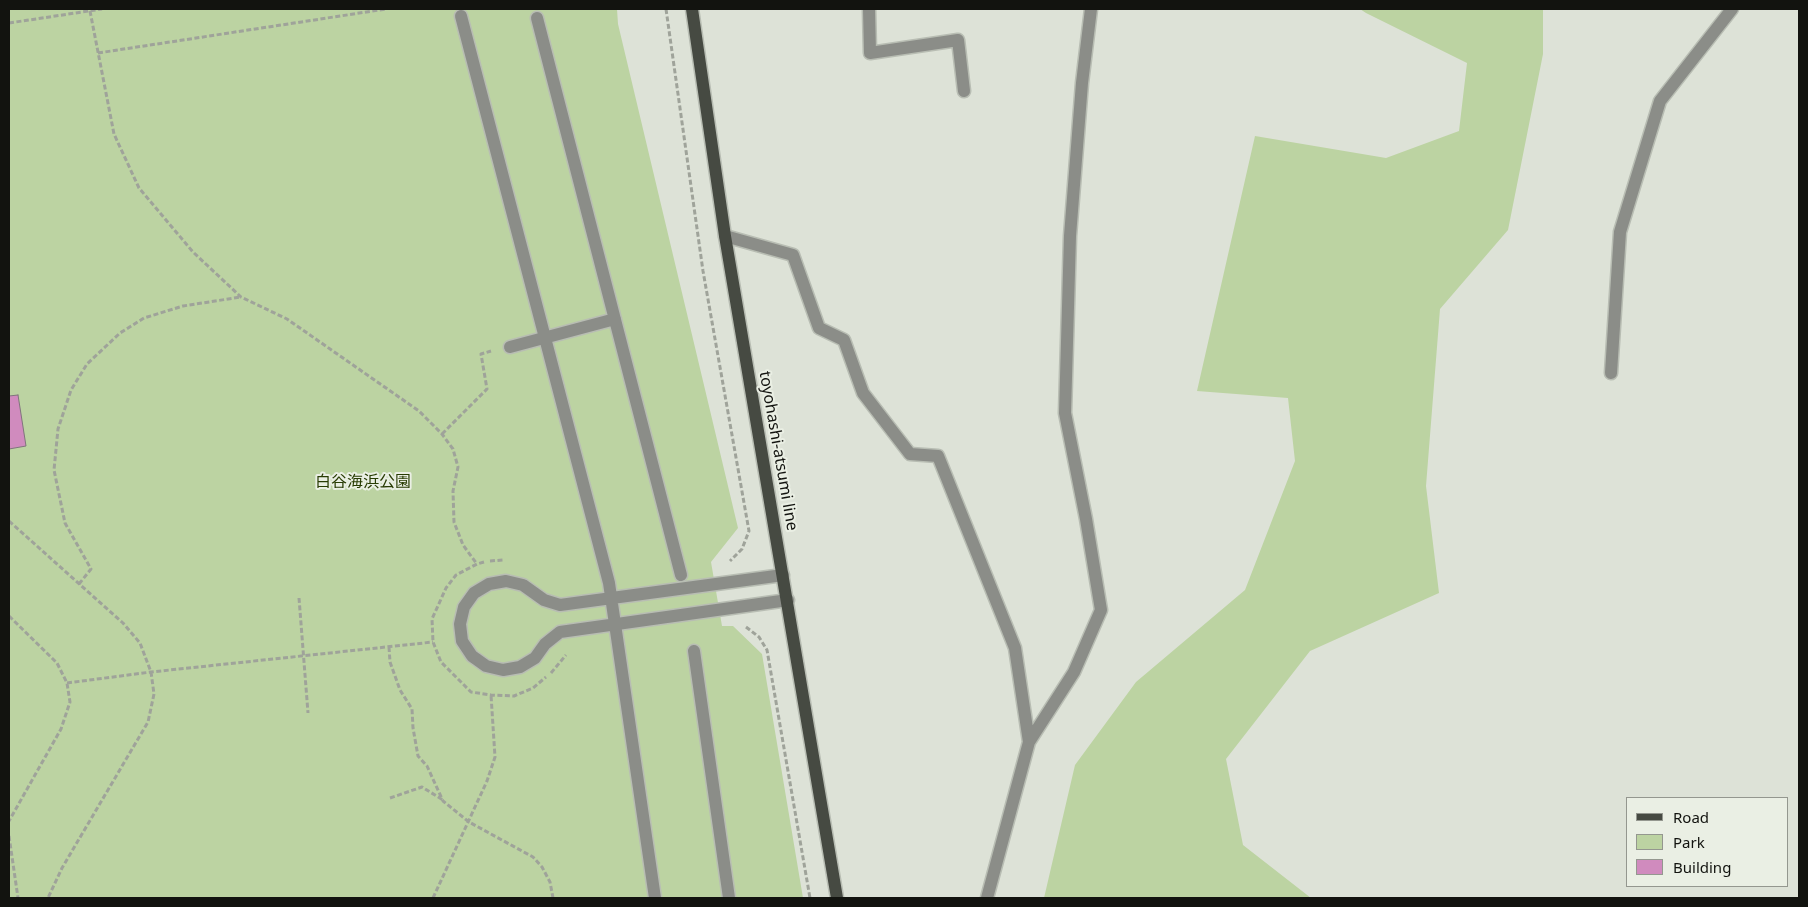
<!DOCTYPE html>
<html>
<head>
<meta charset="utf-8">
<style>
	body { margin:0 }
	#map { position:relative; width:1808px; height:907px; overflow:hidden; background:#dde2d7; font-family:"Noto Sans",sans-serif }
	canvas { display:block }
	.frame { position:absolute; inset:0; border:10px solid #12130f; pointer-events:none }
	.legend { position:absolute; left:1626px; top:797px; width:162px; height:90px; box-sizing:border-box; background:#eaefe4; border:1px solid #94978f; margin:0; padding:6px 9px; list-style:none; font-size:15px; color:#12130f }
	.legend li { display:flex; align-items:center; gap:10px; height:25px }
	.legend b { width:25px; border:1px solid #94978f }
</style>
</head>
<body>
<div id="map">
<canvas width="1808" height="907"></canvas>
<div class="frame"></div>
<ul class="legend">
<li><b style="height:6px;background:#464a42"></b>Road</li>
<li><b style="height:14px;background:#bcd3a2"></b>Park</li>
<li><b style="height:14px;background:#d08bbe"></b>Building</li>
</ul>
</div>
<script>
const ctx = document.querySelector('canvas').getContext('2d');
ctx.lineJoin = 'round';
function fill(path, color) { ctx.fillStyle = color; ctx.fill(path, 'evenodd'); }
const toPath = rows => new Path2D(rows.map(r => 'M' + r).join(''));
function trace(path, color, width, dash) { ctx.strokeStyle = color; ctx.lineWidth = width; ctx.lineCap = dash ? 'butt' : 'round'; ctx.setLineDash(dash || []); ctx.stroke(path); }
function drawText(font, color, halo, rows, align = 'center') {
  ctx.font = font + ' "Noto Sans","Noto Sans JP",sans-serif'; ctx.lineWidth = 4; ctx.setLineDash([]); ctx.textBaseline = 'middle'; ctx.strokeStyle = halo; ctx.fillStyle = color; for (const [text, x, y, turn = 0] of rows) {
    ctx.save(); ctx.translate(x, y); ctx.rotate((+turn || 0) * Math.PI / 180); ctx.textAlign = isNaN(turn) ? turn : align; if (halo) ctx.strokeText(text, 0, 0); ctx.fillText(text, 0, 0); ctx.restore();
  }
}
fill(toPath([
	[9,9,617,9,618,24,738,528,711,562,722,626,733,626,762,654,803,898,9,898],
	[1360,9,1543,9,1543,54,1508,230,1440,309,1426,486,1439,593,1310,651,1226,759,1243,845,1311,898,1044,898,1075,765,1136,682,1245,590,1295,461,1288,398,1197,391,1255,136,1386,158,1459,131,1467,63,1366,13]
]), '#bcd3a2');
const building = toPath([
	[18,395,26,446,9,449,9,396,18,395]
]);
fill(building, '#d08bbe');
trace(building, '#80757c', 1);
const lane = toPath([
	[461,16,609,583,655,898],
	[537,18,681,575],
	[510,347,615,319],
	[1611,373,1620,232,1660,101,1732,9],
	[783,575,560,605,544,600,523,585,506,581,489,584,474,593,464,607,460,624,462,641,472,656,486,666,503,670,520,667,535,658,545,644,560,632,788,600],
	[694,651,729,898]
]);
const street = toPath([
	[869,9,870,53,958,40,964,91],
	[725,236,793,255,819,328,844,340,863,393,910,454,938,456,1015,648,1029,742],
	[987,898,1029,742,1074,672,1101,610,1086,519,1065,413,1070,236,1082,83,1091,9]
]);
const primary = toPath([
	[692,9,725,236,837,898]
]);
trace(lane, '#b8bdb3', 15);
trace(street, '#b8bdb3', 15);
trace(primary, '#b8bdb3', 15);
trace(toPath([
	[666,9,703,271,749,531,742,549,730,561],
	[90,11,114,134,139,188,193,252,241,297,287,319,419,411,442,434,453,449,458,467,453,491,454,522,463,545,477,564],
	[9,23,102,9],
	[98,53,386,9],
	[442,434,487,389,481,354,491,351],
	[9,521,123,623,140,643,151,672,154,694,148,722,62,868,48,898],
	[490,561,503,560],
	[484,562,477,564,456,575,446,588,432,619,433,642,441,662,471,692,491,695,514,696,533,688,546,677],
	[79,584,91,569,65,523,54,470,58,429,71,390,87,364,120,333,144,318,183,306,241,297],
	[299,598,308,713],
	[9,616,57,663,67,683,70,702,61,729,9,821],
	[746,627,759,637,767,650,810,898],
	[389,647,390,662,400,690,412,709,413,728,418,756,427,766,443,801,469,822,533,857,542,867,550,882,553,898],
	[551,673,566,655],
	[67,683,151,672,433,642],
	[390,798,422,787,443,800],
	[9,836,18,898],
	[433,898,487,781,495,757,491,695]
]), '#9fa39a', 3, [5, 2.5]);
trace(lane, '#8b8d88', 12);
trace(street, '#8b8d88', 12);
trace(primary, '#464a42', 12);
drawText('16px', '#12130f', '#eaefe4', [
	["toyohashi-atsumi line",778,451,80]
]);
drawText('16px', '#283c04', '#eaefe4', [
	["白谷海浜公園",363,482]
]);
</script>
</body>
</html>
